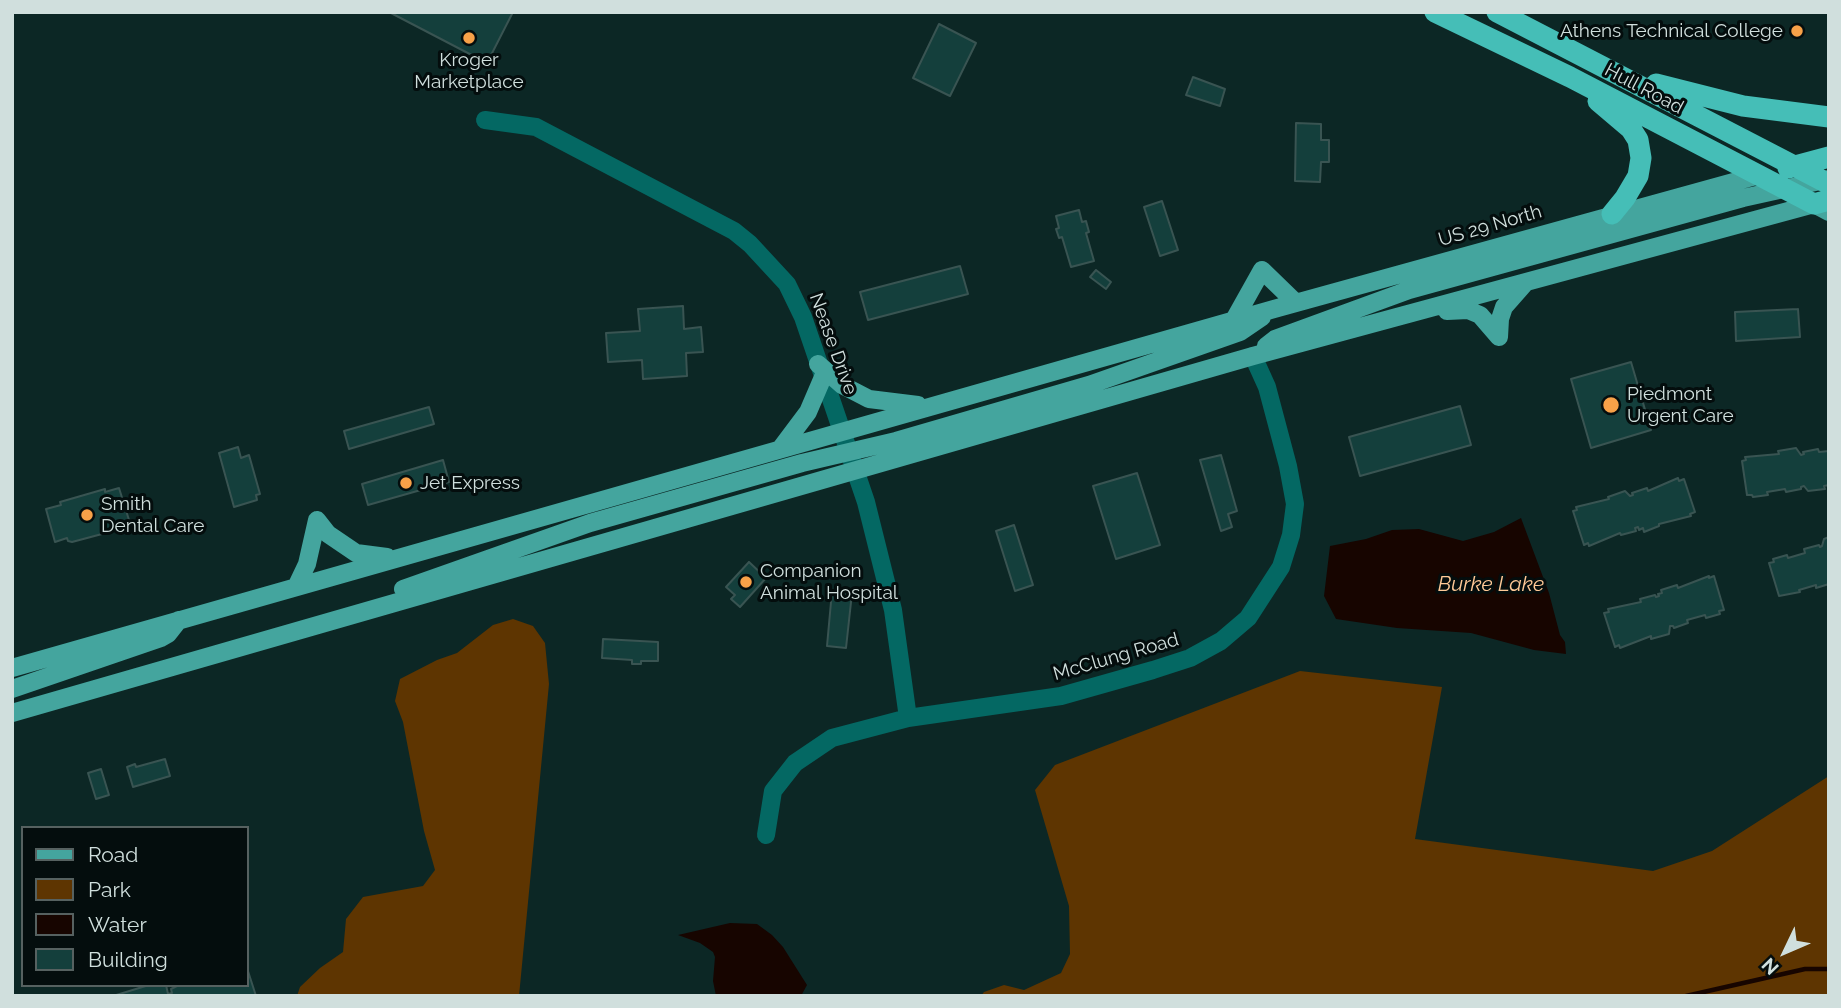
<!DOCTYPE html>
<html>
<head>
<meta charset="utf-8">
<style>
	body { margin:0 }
	#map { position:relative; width:1841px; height:1008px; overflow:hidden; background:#0c2725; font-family:Raleway,sans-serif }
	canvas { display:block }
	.frame { position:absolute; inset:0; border:14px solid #d0dfdd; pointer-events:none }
	.legend { position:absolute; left:21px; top:826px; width:228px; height:161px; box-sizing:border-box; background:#040d0d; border:2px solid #566160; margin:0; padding:9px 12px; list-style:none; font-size:21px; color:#d0dfdd }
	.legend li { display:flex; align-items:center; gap:14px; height:35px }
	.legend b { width:35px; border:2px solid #566160 }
	.north { position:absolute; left:1750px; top:917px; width:70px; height:70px; -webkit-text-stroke:5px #040d0d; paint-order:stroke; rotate:226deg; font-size:19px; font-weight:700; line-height:28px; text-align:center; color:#d0dfdd }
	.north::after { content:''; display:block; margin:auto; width:24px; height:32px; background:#d0dfdd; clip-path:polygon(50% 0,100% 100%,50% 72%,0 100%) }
</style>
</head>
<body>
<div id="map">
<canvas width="1841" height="1008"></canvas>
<div class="frame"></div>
<ul class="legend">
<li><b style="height:9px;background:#44a59e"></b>Road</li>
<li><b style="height:19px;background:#5e3501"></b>Park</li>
<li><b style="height:19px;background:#170500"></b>Water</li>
<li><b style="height:19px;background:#143f3c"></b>Building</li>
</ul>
<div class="north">N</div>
</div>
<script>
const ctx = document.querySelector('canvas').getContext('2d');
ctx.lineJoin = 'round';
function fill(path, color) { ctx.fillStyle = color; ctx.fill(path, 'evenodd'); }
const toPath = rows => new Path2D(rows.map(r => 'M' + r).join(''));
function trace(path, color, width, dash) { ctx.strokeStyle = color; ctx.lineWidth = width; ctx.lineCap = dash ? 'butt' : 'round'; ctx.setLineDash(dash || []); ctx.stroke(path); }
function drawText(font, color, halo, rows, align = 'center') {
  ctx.font = font + ' Raleway,sans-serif'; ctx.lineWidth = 6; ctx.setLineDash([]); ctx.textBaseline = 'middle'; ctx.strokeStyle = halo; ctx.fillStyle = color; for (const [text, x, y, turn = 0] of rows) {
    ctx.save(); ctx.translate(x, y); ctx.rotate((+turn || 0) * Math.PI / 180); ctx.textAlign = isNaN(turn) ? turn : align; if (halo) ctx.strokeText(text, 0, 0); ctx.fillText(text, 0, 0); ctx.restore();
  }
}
fill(toPath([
	[513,619,533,626,545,643,549,684,519,996,297,996,300,987,320,968,343,952,346,919,363,897,423,886,435,870,424,831,403,722,395,701,400,679,437,660,457,653,493,625],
	[1300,671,1442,687,1415,839,1653,871,1712,851,1829,776,1829,996,981,996,984,992,1004,985,1024,990,1061,973,1070,954,1069,906,1035,790,1055,765]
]), '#5e3501');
fill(toPath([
	[1521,518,1549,593,1560,635,1565,642,1566,654,1534,650,1471,633,1397,628,1336,619,1324,596,1330,546,1366,539,1392,530,1419,529,1463,541,1494,532],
	[730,923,757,924,772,935,783,947,807,985,801,996,716,996,713,981,715,957,713,952,700,943,678,935]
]), '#170500');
trace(toPath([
	[1686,996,1805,969,1829,969]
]), '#170500', 4.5);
const building = toPath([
	[389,12,513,12,487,63,389,12],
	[939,24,976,43,950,96,913,78,939,24],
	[1193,77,1225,89,1220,106,1186,95,1193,77],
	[1296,123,1321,124,1321,140,1329,140,1329,162,1321,162,1320,182,1295,181,1296,123],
	[1162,201,1178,250,1160,256,1144,207,1162,201],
	[1079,210,1082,222,1086,221,1089,232,1086,233,1094,261,1071,267,1062,237,1059,238,1056,229,1059,228,1056,216,1079,210],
	[960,266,968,294,868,320,860,292,960,266],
	[1096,270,1111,282,1106,289,1090,277,1096,270],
	[683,306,684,329,701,327,703,352,686,353,687,376,643,379,642,360,608,362,606,333,640,331,638,309,683,306],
	[1798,309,1800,337,1736,341,1735,312,1798,309],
	[1631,362,1651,430,1591,448,1571,379,1631,362],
	[1460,406,1471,445,1360,476,1349,437,1460,406],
	[429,407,434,424,349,449,344,431,429,407],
	[238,447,241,458,249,455,260,494,256,495,257,500,234,507,219,453,238,447],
	[1796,448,1801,455,1804,454,1803,452,1818,449,1819,452,1829,451,1829,485,1824,486,1825,489,1808,491,1804,486,1801,487,1801,489,1786,492,1785,489,1767,492,1768,495,1753,497,1752,495,1747,495,1742,461,1746,460,1745,457,1779,454,1778,451,1796,448],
	[1221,455,1237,511,1228,514,1232,527,1221,531,1200,460,1221,455],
	[443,460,449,482,368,505,362,484,443,460],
	[1137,473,1160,545,1116,559,1093,486,1137,473],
	[1678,478,1679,481,1684,479,1695,512,1690,514,1691,516,1659,524,1659,526,1644,532,1643,528,1639,530,1638,527,1635,528,1636,531,1621,535,1620,533,1589,546,1588,543,1584,545,1573,511,1577,510,1576,507,1609,499,1608,497,1625,491,1630,496,1633,495,1632,493,1647,488,1648,491,1678,478],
	[119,488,129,520,114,524,115,528,101,532,102,534,72,542,68,541,67,538,55,542,46,509,61,505,60,502,105,489,105,492,119,488],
	[1014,525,1033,585,1015,591,996,531,1014,525],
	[1829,537,1829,584,1816,588,1816,585,1799,590,1800,592,1779,596,1769,563,1774,562,1773,559,1787,555,1788,558,1805,553,1804,549,1819,545,1820,547,1822,546,1824,539,1829,537],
	[749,562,766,578,740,607,731,599,735,595,726,587,749,562],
	[1709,576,1709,578,1714,576,1724,610,1719,611,1720,614,1706,618,1705,615,1687,620,1688,623,1674,628,1673,626,1670,626,1669,634,1651,639,1651,636,1620,648,1619,645,1615,647,1604,613,1609,612,1608,609,1641,602,1640,599,1655,595,1656,597,1659,596,1658,594,1662,593,1661,590,1677,585,1678,588,1709,576],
	[832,591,852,593,846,648,827,646,832,591],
	[603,639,658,642,658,661,641,661,641,664,632,664,632,660,602,658,603,639],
	[165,759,170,776,133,787,127,767,135,764,136,767,165,759],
	[101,769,109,795,96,799,88,773,101,769],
	[247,968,256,996,113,996,149,985,166,985,168,994,172,993,171,989,179,985,247,985,247,968]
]);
fill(building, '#143f3c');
trace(building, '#395452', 2);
trace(toPath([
	[485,120,536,127,734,231,750,244,787,284,803,317,866,502,893,610,908,718],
	[766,835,773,791,795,763,832,738,908,718,1061,696,1153,670,1190,658,1221,641,1248,618,1281,567,1291,535,1295,504,1288,466,1267,387,1253,356]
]), '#046863', 18);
trace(toPath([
	[1447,311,1468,310,1480,315,1499,337],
	[1234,320,1262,270,1296,303],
	[1499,337,1500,319,1504,307,1526,282],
	[1266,346,1275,339,1409,290,1743,198,1829,179],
	[818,364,842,385,869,399,918,405],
	[781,448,808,412,823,377],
	[317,520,328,534,356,553,387,557],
	[297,585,307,564,317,520],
	[403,589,590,523,802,463,896,441,1089,385,1240,332,1262,317],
	[12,668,1274,309,1759,175],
	[12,689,161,638,168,634,179,620],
	[12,713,1253,356,1814,204,1829,212]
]), '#44a59e', 18);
trace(toPath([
	[1435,12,1570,77,1814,204,1829,200],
	[1497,12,1829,184],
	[1656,84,1743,106,1829,117],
	[1598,101,1631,129,1638,140,1641,158,1638,176,1625,198,1612,214],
	[1788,168,1829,157]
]), '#45beb7', 21);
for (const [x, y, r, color] of [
	[1797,31,7,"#f7a148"],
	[469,38,7,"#f7a148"],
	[1611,405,9,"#f7a148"],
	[406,483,7,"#f7a148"],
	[87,515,7,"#f7a148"],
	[746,582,7,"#f7a148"]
]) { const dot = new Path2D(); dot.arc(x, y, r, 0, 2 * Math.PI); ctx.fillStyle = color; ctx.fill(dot); trace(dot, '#040d0d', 2.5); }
drawText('19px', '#d0dfdd', '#040d0d', [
	["Athens Technical College",1783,31,"right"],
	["Kroger",469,60,"center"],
	["Marketplace",469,82,"center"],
	["Piedmont",1627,394],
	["Urgent Care",1627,416],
	["Jet Express",420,483],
	["Smith",101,504],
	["Dental Care",101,526],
	["Companion",760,571],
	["Animal Hospital",760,593]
], 'left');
drawText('19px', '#d0dfdd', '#040d0d', [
	["Hull Road",1644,89,28],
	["US 29 North",1490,226,-16],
	["Nease Drive",833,344,70],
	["McClung Road",1116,657,-16]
]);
drawText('italic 21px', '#ffc997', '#040d0d', [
	["Burke Lake",1491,585]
]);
</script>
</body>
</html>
